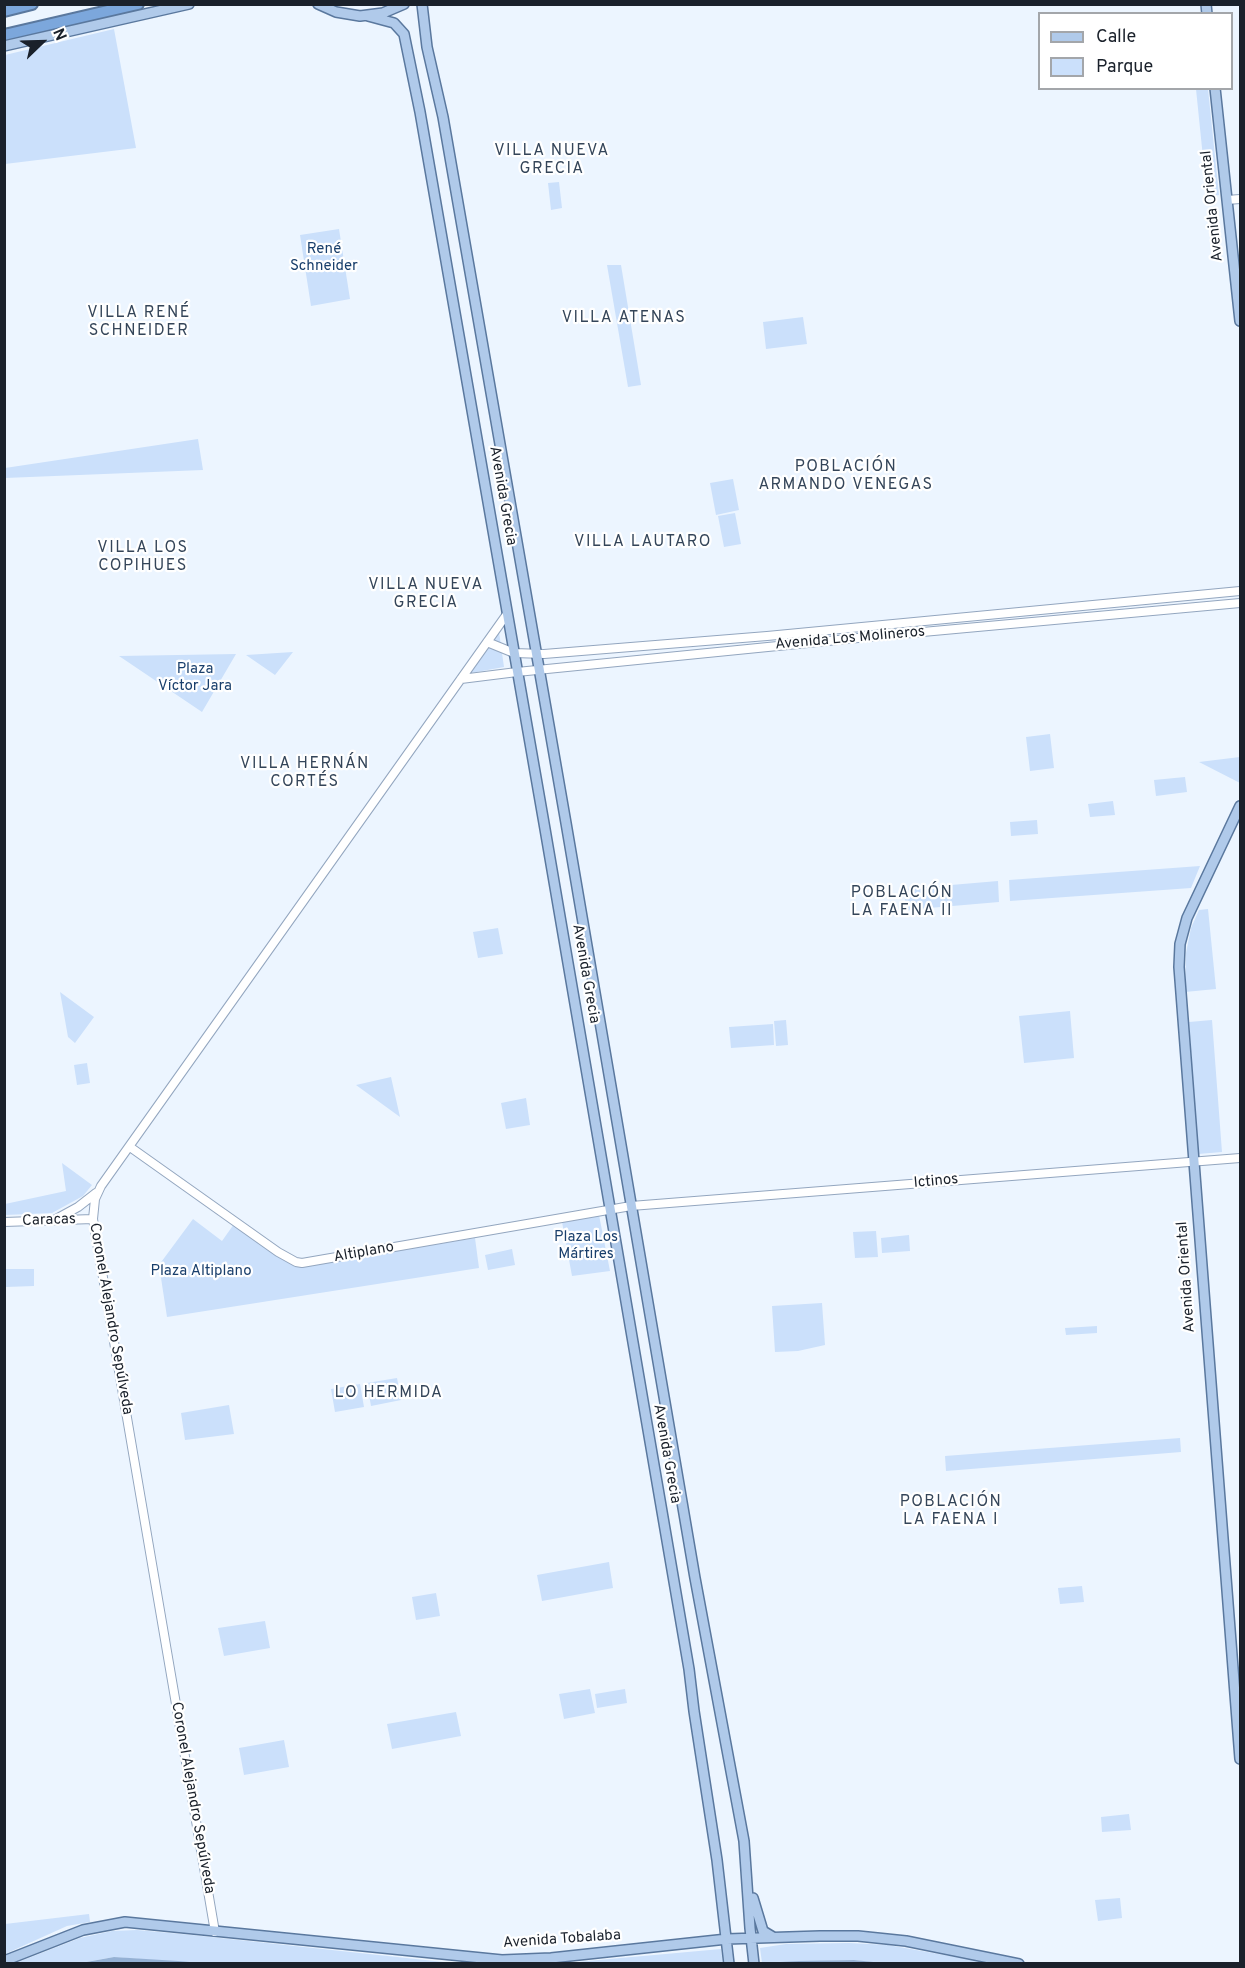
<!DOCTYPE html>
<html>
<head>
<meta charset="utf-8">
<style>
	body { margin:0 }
	#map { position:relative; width:1245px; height:1968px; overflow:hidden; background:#ecf5ff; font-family:Overpass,sans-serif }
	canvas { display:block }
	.frame { position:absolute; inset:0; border:6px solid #1a212b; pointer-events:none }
	.legend { position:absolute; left:1038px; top:12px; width:195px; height:78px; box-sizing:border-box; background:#fff; border:2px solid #a3a6aa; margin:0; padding:8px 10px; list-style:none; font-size:18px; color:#1a212b }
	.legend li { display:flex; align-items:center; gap:12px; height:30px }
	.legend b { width:30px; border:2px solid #a3a6aa }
	.north { position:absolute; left:12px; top:12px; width:60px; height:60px; -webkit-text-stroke:4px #fff; paint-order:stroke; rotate:67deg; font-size:16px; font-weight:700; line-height:24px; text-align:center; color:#1a212b }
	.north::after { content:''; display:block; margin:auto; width:21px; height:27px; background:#1a212b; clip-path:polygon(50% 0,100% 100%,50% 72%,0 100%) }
</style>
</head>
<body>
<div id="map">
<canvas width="1245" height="1968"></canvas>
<div class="frame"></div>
<ul class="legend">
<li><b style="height:8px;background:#b0caea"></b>Calle</li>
<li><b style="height:16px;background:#cbe0fb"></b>Parque</li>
</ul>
<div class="north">N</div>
</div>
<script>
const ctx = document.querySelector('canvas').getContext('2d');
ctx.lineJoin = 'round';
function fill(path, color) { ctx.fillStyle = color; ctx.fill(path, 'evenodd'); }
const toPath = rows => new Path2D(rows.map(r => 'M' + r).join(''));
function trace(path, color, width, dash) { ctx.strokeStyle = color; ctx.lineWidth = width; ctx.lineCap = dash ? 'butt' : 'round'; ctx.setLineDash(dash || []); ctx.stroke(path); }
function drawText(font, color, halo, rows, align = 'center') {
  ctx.font = font + ' Overpass,sans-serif'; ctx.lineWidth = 4.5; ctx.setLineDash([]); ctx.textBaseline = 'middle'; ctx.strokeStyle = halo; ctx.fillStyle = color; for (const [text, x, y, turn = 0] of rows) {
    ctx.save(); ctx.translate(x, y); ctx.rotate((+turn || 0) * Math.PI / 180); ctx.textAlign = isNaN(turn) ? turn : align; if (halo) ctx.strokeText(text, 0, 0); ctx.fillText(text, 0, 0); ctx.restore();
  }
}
fill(toPath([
	[114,29,136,148,5,164,5,55],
	[1196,89,1208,89,1219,195,1207,197],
	[559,182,562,208,551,210,548,183],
	[339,229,350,299,311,306,300,235],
	[607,265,621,265,641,385,628,387],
	[803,317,807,344,766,349,763,322],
	[198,439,203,470,5,478,5,468],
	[733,479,739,510,716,515,710,483],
	[735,513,741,544,724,547,718,516],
	[499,632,504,667,471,673],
	[293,652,275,675,246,655],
	[236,654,202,712,119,656],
	[1050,734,1054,768,1030,771,1026,737],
	[1240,757,1240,783,1199,762],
	[1185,777,1187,792,1156,796,1154,780],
	[1113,801,1115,815,1090,817,1088,804],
	[1037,820,1038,834,1011,836,1010,822],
	[1200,866,1191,888,1010,901,1009,880],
	[998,881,999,902,906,910,904,889],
	[1208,909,1216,989,1185,992,1186,953,1191,928,1199,910],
	[498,928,503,954,478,958,473,932],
	[60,992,94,1017,75,1043,68,1037],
	[1070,1011,1074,1058,1024,1063,1019,1016],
	[786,1020,788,1045,776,1046,774,1021],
	[1212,1020,1222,1152,1198,1154,1189,1022],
	[773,1024,774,1045,731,1048,729,1027],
	[87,1063,90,1083,77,1085,74,1065],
	[391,1077,400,1117,356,1085],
	[526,1098,530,1125,506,1129,501,1103],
	[62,1163,92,1185,83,1196,52,1213,5,1215,5,1204,66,1191],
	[599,1215,610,1271,572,1276,562,1222],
	[193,1219,222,1241,234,1224,296,1267,475,1238,479,1268,167,1317,159,1265],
	[876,1231,878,1257,855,1258,853,1232],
	[909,1235,910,1251,882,1253,881,1238],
	[512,1249,515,1265,488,1270,485,1255],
	[6,1269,34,1269,34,1286,6,1287],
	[822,1303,825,1345,798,1351,775,1352,772,1306],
	[1097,1326,1097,1333,1066,1335,1065,1328],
	[397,1378,401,1400,371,1406,367,1383],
	[360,1384,364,1407,335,1412,331,1389],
	[229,1405,234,1434,185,1440,181,1413],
	[1180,1438,1181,1452,946,1471,945,1456],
	[609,1562,613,1588,542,1601,537,1575],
	[1082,1586,1084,1602,1060,1604,1058,1588],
	[436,1593,440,1616,416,1620,412,1597],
	[265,1621,270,1648,224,1656,218,1628],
	[590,1689,595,1713,564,1719,559,1694],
	[625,1689,627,1703,597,1708,595,1694],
	[456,1712,461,1736,392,1749,387,1724],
	[284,1740,289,1767,244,1775,239,1748],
	[1129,1814,1131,1830,1102,1832,1101,1817],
	[1120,1898,1122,1918,1098,1921,1095,1900],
	[89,1914,90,1922,67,1926,5,1954,5,1924],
	[137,1930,192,1935,453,1963,201,1964,114,1957,81,1963,13,1964,80,1938,112,1931],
	[849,1943,888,1945,989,1963,883,1964,854,1960,762,1963,760,1948,786,1944],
	[721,1949,723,1963,565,1963]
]), '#cbe0fb');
fill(toPath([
	[114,1957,178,1961,201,1963,81,1963],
	[854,1960,883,1963,762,1963,799,1961]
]), '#95b1d4');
const minor = toPath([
	[1227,200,1240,199],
	[487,642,514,653,544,654,767,636,1240,591],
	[461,679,517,672,868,637,1240,603],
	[130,1147,278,1252,296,1262,302,1263,631,1206,1240,1158],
	[56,1219,78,1207,96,1193],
	[4,1222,93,1219],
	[215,1932,93,1219,95,1199,101,1186,507,614]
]);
const major = toPath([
	[318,4,336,12,360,16,383,13,404,4],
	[422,4,427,47,443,117,566,823,695,1578,744,1841,750,1928,754,1964],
	[1206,4,1207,14],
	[368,16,394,23,404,34,420,112,545,829,689,1669,694,1711,717,1860,729,1964],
	[4,46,189,4],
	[1215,88,1240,321],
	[1240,806,1187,918,1180,944,1179,967,1240,1759],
	[753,1898,763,1931,773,1937],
	[4,1961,83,1930,125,1922,502,1960,551,1958,727,1939,820,1936,858,1936,906,1941,1019,1964]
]);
const highway = toPath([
	[4,11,32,4],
	[4,35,138,4]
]);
trace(minor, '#93a6bf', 10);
trace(major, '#5a789e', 12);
trace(highway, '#5a789e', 14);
trace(minor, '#fff', 8);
trace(major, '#b0caea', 9);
trace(highway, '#7ca7dc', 10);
drawText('15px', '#1a212b', '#fff', [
	["Avenida Oriental",1213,206,-96],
	["Avenida Grecia",502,496,80],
	["Avenida Los Molineros",850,639,-5],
	["Avenida Grecia",585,974,80],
	["Ictinos",936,1182,-5],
	["Caracas",49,1221,-2],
	["Altiplano",364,1253,-10],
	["Avenida Oriental",1187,1277,-94],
	["Coronel Alejandro Sepúlveda",110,1319,80],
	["Avenida Grecia",666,1454,80],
	["Coronel Alejandro Sepúlveda",192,1798,80],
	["Avenida Tobalaba",562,1940,-4]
]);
drawText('15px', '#193f6c', '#fff', [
	["René",324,250],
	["Schneider",324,267],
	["Plaza",195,670],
	["Víctor Jara",195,687],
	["Plaza Los",586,1238],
	["Mártires",586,1255],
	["Plaza Altiplano",201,1272]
]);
ctx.letterSpacing = '1.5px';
drawText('16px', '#344559', '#fff', [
	["VILLA NUEVA",552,152],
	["GRECIA",552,170],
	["VILLA RENÉ",139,314],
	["SCHNEIDER",139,332],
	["VILLA ATENAS",624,319],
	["POBLACIÓN",846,468],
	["ARMANDO VENEGAS",846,486],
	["VILLA LAUTARO",643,543],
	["VILLA LOS",143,549],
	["COPIHUES",143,567],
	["VILLA NUEVA",426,586],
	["GRECIA",426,604],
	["VILLA HERNÁN",305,765],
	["CORTÉS",305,783],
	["POBLACIÓN",902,894],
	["LA FAENA II",902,912],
	["LO HERMIDA",389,1394],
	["POBLACIÓN",951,1503],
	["LA FAENA I",951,1521]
]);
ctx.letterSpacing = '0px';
</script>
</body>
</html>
